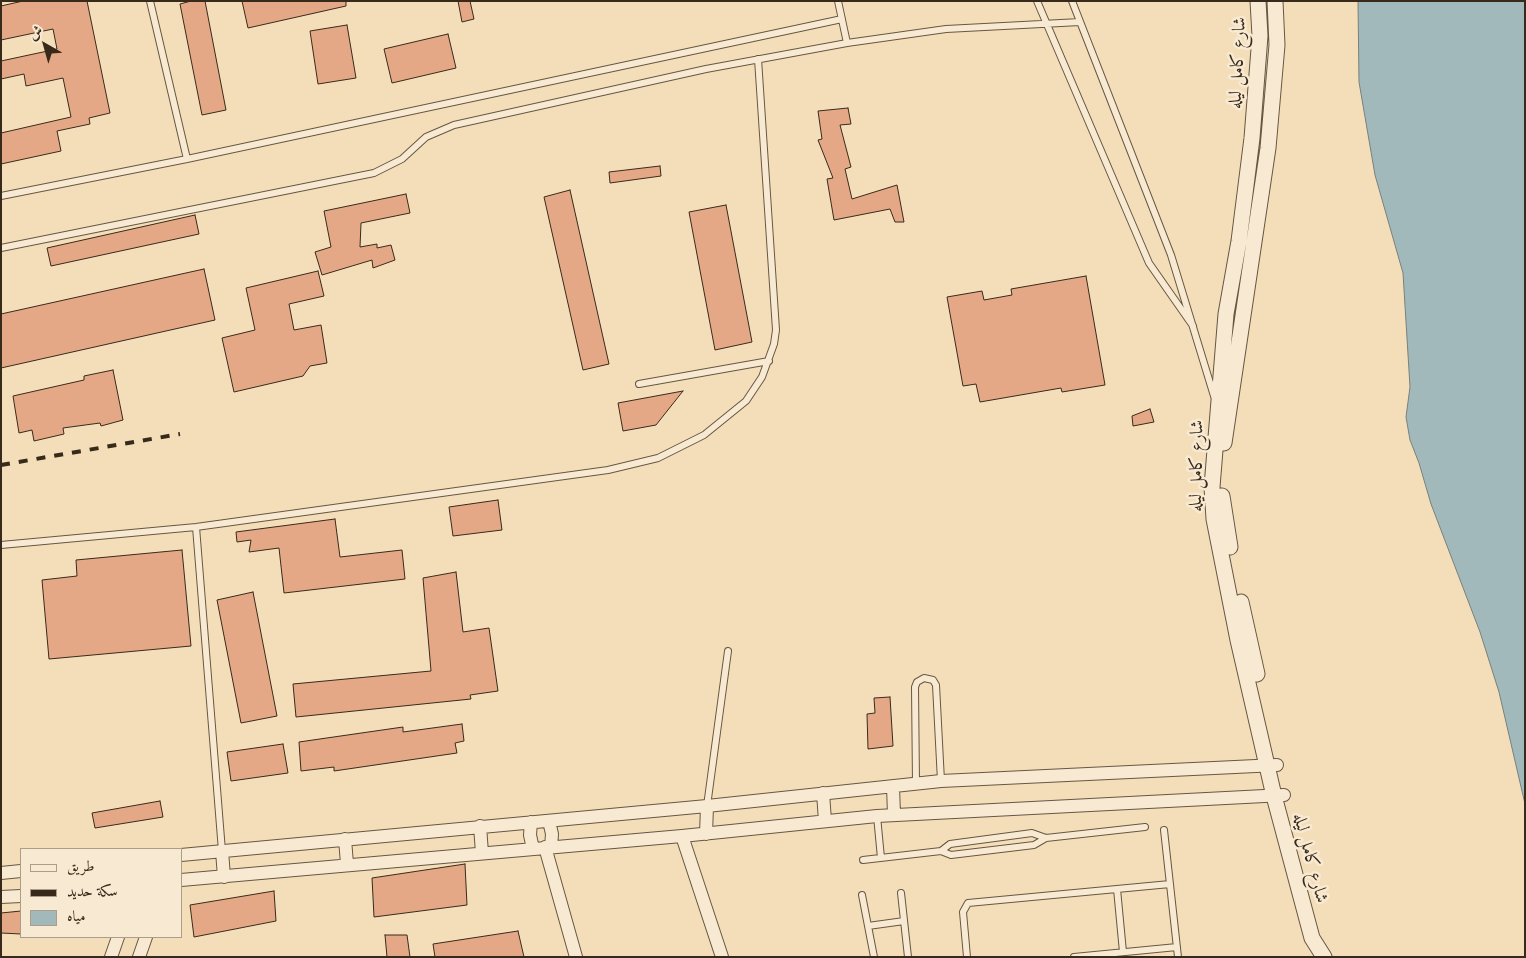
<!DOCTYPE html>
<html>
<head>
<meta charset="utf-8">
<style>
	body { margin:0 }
	#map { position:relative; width:1526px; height:958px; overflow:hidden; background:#f4deba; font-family:"Old Standard TT",Amiri,serif }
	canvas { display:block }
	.frame { position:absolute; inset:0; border:2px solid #382a1a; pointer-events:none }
	.legend { position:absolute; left:20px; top:848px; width:162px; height:90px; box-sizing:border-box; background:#f8ead2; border:1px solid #ab9d88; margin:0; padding:6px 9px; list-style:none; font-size:15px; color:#382a1a }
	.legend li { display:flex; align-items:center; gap:10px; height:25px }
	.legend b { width:25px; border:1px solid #ab9d88 }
	.north { position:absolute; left:20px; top:20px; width:50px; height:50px; -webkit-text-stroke:4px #f8ead2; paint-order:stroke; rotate:322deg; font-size:14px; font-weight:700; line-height:20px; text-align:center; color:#382a1a }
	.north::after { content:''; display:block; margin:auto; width:18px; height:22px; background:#382a1a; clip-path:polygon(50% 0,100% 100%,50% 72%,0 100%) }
</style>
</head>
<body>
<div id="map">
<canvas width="1526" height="958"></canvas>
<div class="frame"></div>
<ul class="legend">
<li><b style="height:6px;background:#f8ead2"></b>طريق</li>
<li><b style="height:6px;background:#382a1a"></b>سكة حديد</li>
<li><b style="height:14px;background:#a1b9bb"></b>مياه</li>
</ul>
<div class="north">ش</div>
</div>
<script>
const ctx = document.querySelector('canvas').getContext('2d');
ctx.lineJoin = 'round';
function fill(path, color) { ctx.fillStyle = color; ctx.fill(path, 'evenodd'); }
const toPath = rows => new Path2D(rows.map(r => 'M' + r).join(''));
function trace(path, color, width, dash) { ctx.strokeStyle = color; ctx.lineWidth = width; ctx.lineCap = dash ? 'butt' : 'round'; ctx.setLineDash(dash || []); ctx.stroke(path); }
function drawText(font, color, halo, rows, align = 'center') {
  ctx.font = font + ' "Old Standard TT",Amiri,serif'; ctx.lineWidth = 5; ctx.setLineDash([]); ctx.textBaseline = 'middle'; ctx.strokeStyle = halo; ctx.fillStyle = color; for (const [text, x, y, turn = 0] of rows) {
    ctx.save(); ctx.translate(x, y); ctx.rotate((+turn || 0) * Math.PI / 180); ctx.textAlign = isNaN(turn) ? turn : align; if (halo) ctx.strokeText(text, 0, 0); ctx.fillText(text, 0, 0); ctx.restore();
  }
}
const water = toPath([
	[1358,1,1525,1,1525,804,1499,692,1480,632,1431,504,1419,463,1410,440,1406,417,1410,387,1403,273,1375,175,1359,82,1358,1]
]);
fill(water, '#a1b9bb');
trace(water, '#77807b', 1);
const building = toPath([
	[23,1,87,1,110,113,89,118,90,124,57,131,61,151,1,164,1,133,71,117,63,78,26,86,24,74,1,79,1,61,57,49,53,29,1,40,1,6,23,1],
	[191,1,205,1,226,110,202,115,180,4,191,1],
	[242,1,346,1,346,6,248,28,242,1],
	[458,1,470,1,474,19,462,22,458,1],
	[347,25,356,78,318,84,310,31,347,25],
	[448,34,456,68,392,83,384,49,448,34],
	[848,108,851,124,840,125,851,167,845,169,852,199,897,185,904,222,895,222,890,209,834,220,827,179,833,178,818,140,822,139,818,111,848,108],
	[660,166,661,176,610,183,609,172,660,166],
	[570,190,609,364,583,370,544,197,570,190],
	[406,194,410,213,361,223,360,247,377,244,377,248,391,245,395,260,373,268,372,260,322,275,315,252,331,247,324,211,406,194],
	[726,205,752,342,715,350,689,212,726,205],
	[195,215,199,234,51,266,47,248,195,215],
	[204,269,215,320,1,368,1,314,204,269],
	[318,271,324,296,289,304,294,330,321,325,327,363,310,366,303,376,234,392,222,338,255,330,246,288,318,271],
	[1086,276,1105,385,1062,392,1061,388,980,402,976,384,963,386,947,297,982,291,984,300,1012,295,1011,289,1086,276],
	[113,370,123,420,101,426,100,423,63,428,64,434,34,441,32,430,19,433,13,396,84,380,84,376,113,370],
	[683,391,656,425,623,431,618,403,683,391],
	[1150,409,1154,422,1133,426,1132,416,1150,409],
	[498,500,502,530,453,536,449,507,498,500],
	[335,519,340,557,402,550,405,579,284,593,279,548,249,552,251,540,237,542,236,532,335,519],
	[182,550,191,646,49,659,42,580,77,576,76,560,182,550],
	[456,572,463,632,489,628,498,691,470,695,471,699,296,717,293,684,431,671,423,578,456,572],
	[253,592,277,716,241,723,217,600,253,592],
	[890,697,893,746,868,749,867,714,875,713,874,698,890,697],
	[462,724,464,741,455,743,457,753,334,771,334,767,301,771,299,742,403,727,403,732,462,724],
	[283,744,288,773,231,781,227,752,283,744],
	[160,801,163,817,95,828,92,813,160,801],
	[465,864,467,905,374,917,372,878,465,864],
	[274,891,276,921,194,937,190,905,274,891],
	[21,911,21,934,1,933,1,913,21,911],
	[518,931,524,957,435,957,433,944,518,931],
	[385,935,407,935,410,957,387,957,385,935]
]);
fill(building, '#e5a887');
trace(building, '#382a1a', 1);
const service = toPath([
	[150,1,187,159],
	[838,1,847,43],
	[1037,1,1149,263,1193,326],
	[1072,1,1171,255,1214,396],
	[1,196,187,159,842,19],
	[1,248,374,173,402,159,426,137,454,125,706,69,847,43,946,29,1080,22],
	[639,384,769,361],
	[196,527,222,851],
	[1,545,196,527,608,470,658,458,704,435,746,401,762,377,774,344,776,330,758,59],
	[916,784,915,687,917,682,924,678,933,680,936,685,941,781],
	[707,806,728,651],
	[877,816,881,858],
	[1164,830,1178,957],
	[941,851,950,844,1032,833,1046,838,1145,827],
	[863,860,941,851,951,855,1034,845,1046,838],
	[1117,889,1123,952],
	[901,893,908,957],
	[862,895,874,957],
	[868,926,904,921],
	[967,957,963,912,968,903,1170,884],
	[1074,957,1177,947]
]);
const minor = toPath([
	[893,786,894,815],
	[823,793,825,821],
	[549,821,552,834,551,847],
	[531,822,530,835,533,849],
	[480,826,482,853],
	[706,834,707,806],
	[682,836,722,957],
	[345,839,347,864],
	[545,847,576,957],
	[222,851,224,877],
	[181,855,707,806,941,781,1277,765],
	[1,873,21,871],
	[181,880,682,836,877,816,1284,795],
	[1,897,21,896],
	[111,957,118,937],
	[139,957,146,937]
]);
const tertiary = toPath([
	[1258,1,1260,36,1252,138,1239,241,1226,314,1212,487,1214,519,1238,640,1274,796,1312,938,1324,957],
	[1224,443,1268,148,1277,45,1275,1],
	[1222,496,1230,547],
	[1241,602,1257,674]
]);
trace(service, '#675742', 8);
trace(minor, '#675742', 14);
trace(tertiary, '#675742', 17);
trace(service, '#f8ead2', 6);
trace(minor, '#f8ead2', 12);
trace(tertiary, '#f8ead2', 15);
trace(toPath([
	[1,465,180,434]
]), '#382a1a', 4, [9, 9]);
drawText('18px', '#382a1a', '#f8ead2', [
	["شارع كامل ليله",1238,63,-87],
	["شارع كامل ليله",1197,466,-89],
	["شارع كامل ليله",1310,858,75]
]);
</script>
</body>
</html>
